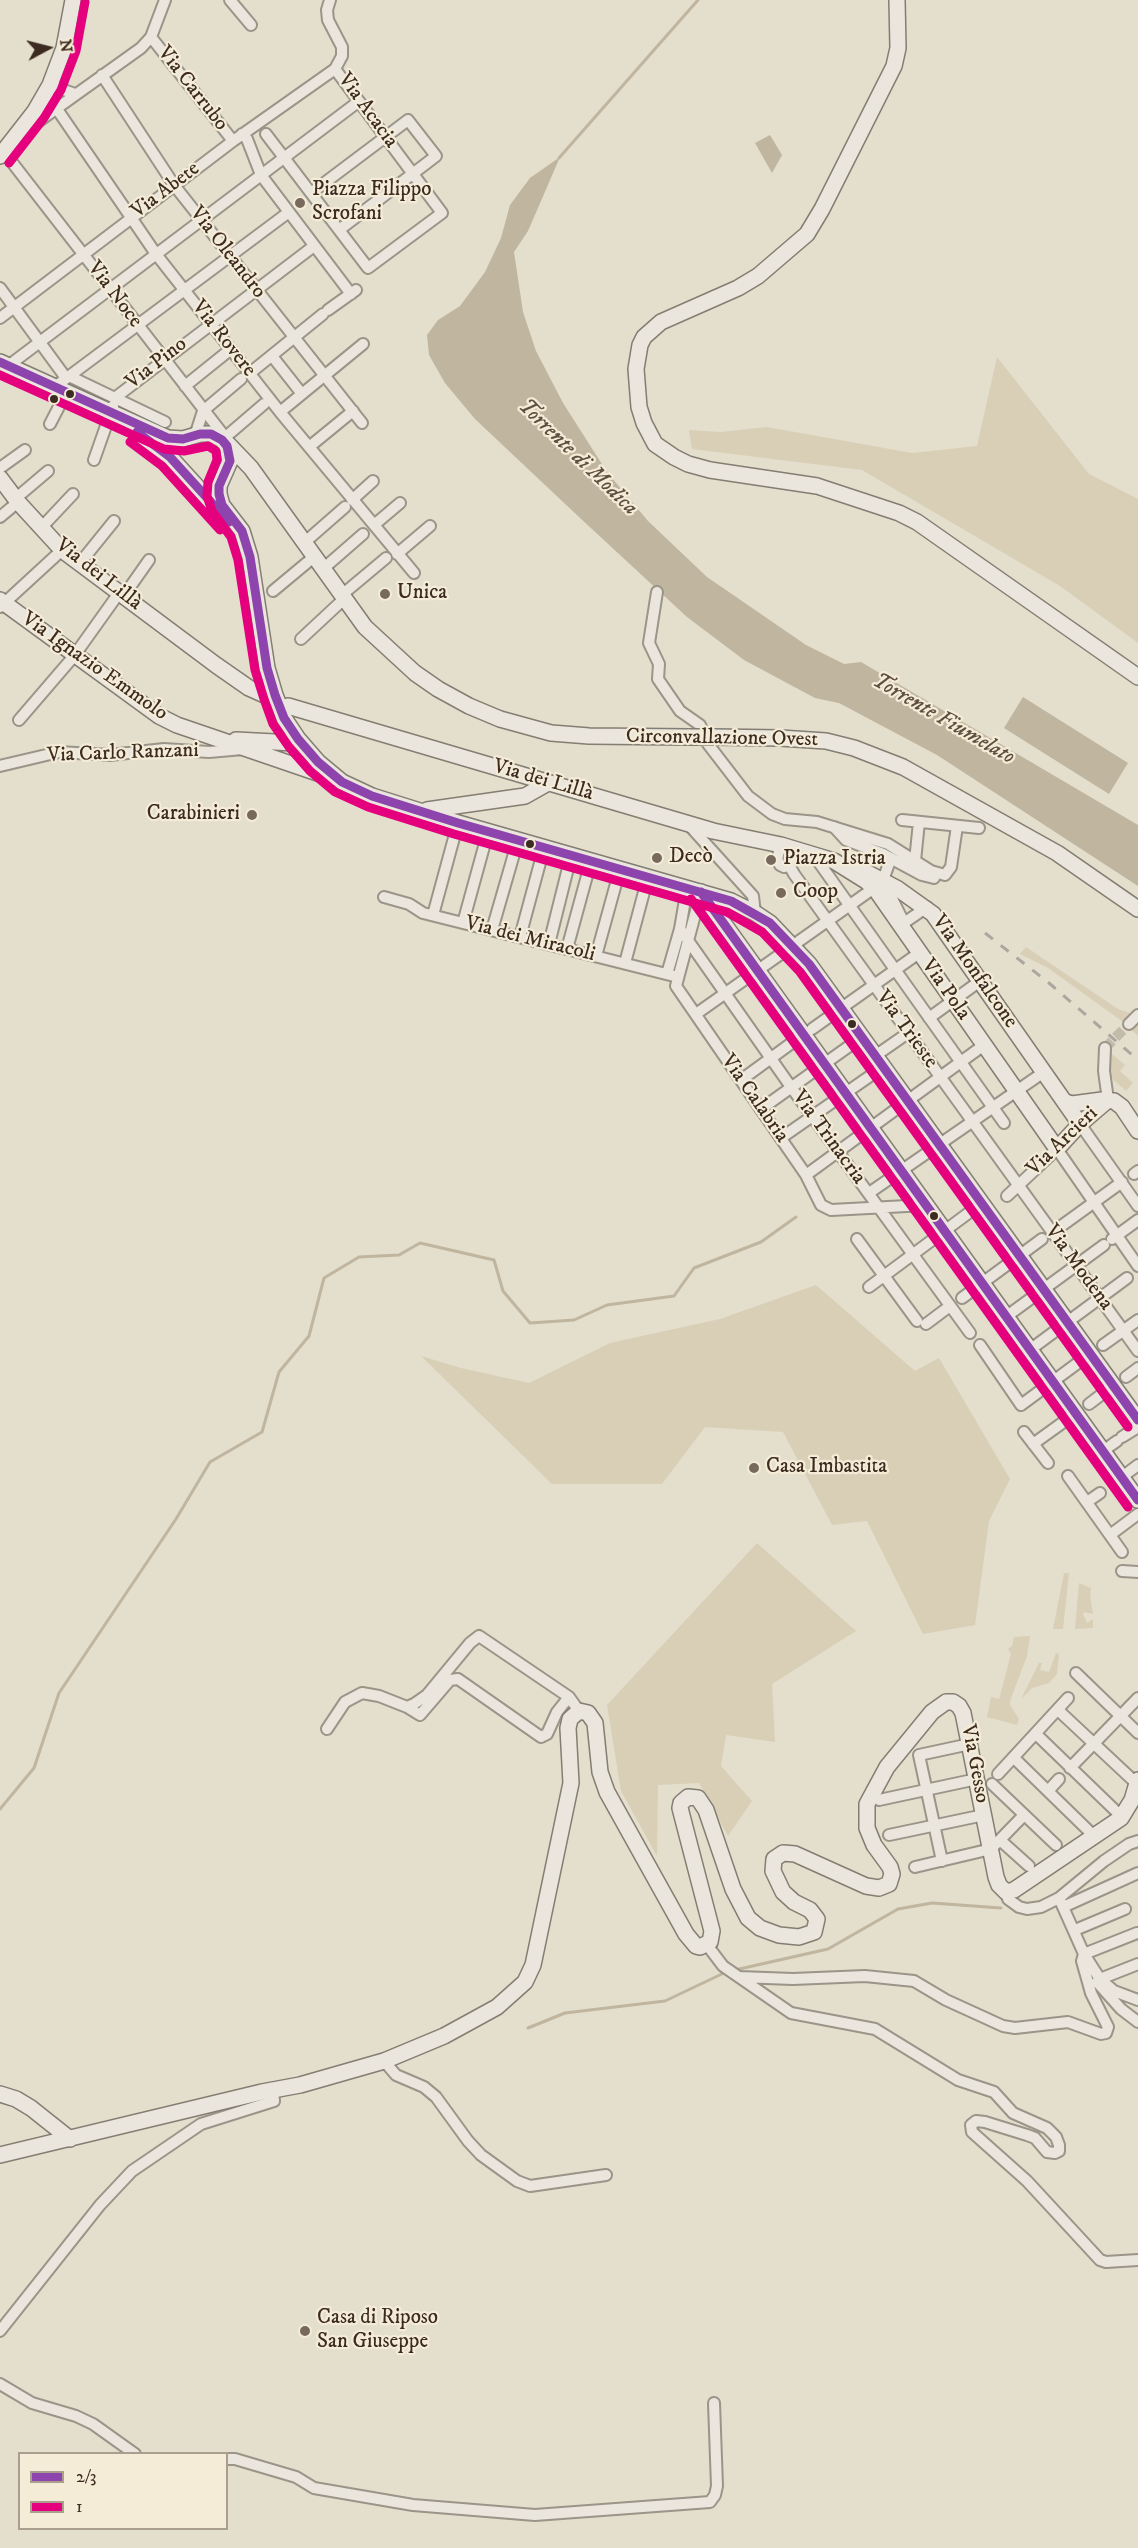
<!DOCTYPE html>
<html>
<head>
<meta charset="utf-8">
<style>
	body { margin:0 }
	#map { position:relative; width:1138px; height:2548px; overflow:hidden; background:#e4decc; font-family:"IM FELL DW Pica",serif }
	canvas { display:block }
	.legend { position:absolute; left:18px; top:2452px; width:210px; height:78px; box-sizing:border-box; background:#f4ecd7; border:2px solid #aa9f8e; margin:0; padding:8px 10px; list-style:none; font-size:18px; color:#3c2b20 }
	.legend li { display:flex; align-items:center; gap:12px; height:30px }
	.legend b { width:30px; border:2px solid #aa9f8e }
	.north { position:absolute; left:18px; top:18px; width:60px; height:60px; -webkit-text-stroke:4px #f4ecd7; paint-order:stroke; rotate:83deg; font-size:16px; font-weight:700; line-height:24px; text-align:center; color:#3c2b20 }
	.north::after { content:''; display:block; margin:auto; width:21px; height:27px; background:#3c2b20; clip-path:polygon(50% 0,100% 100%,50% 72%,0 100%) }
</style>
</head>
<body>
<div id="map">
<canvas width="1138" height="2548"></canvas>
<ul class="legend">
<li><b style="height:8px;background:#8e44ad"></b>2/3</li>
<li><b style="height:8px;background:#e5007d"></b>1</li>
</ul>
<div class="north">N</div>
</div>
<script>
const ctx = document.querySelector('canvas').getContext('2d');
ctx.lineJoin = 'round';
function fill(path, color) { ctx.fillStyle = color; ctx.fill(path, 'evenodd'); }
const toPath = rows => new Path2D(rows.map(r => 'M' + r).join(''));
function trace(path, color, width, dash) { ctx.strokeStyle = color; ctx.lineWidth = width; ctx.lineCap = dash ? 'butt' : 'round'; ctx.setLineDash(dash || []); ctx.stroke(path); }
function drawText(font, color, halo, rows, align = 'center') {
  ctx.font = font + ' "IM FELL DW Pica",serif'; ctx.lineWidth = 4.5; ctx.setLineDash([]); ctx.textBaseline = 'middle'; ctx.strokeStyle = halo; ctx.fillStyle = color; for (const [text, x, y, turn = 0] of rows) {
    ctx.save(); ctx.translate(x, y); ctx.rotate((+turn || 0) * Math.PI / 180); ctx.textAlign = isNaN(turn) ? turn : align; if (halo) ctx.strokeText(text, 0, 0); ctx.fillText(text, 0, 0); ctx.restore();
  }
}
fill(toPath([
	[997,357,1089,474,1138,499,1138,643,1060,586,862,470,692,449,689,430,721,432,767,427,912,453,977,446],
	[1026,947,1118,1009,1132,1014,1132,1026,1138,1025,1138,1036,1123,1022,1048,968,1020,954],
	[1107,1050,1125,1065,1120,1071,1133,1083,1126,1091,1108,1075],
	[816,1285,915,1371,939,1358,1010,1479,989,1521,975,1625,923,1634,867,1521,832,1525,783,1432,705,1427,662,1484,552,1484,421,1356,461,1368,529,1383,610,1343,720,1319],
	[757,1543,856,1631,772,1684,775,1742,726,1735,721,1766,752,1801,728,1836,699,1783,658,1785,657,1856,621,1791,607,1705],
	[1064,1573,1069,1573,1063,1629,1053,1629],
	[1079,1583,1091,1588,1090,1595,1093,1614,1084,1612,1083,1614,1087,1623,1093,1619,1093,1628,1075,1629],
	[1030,1636,1027,1656,1010,1701,1010,1705,1019,1719,1017,1725,987,1717,991,1697,999,1699,1011,1654,1008,1649,1012,1646,1014,1637],
	[1056,1653,1059,1654,1057,1674,1049,1683,1032,1688,1021,1699,1039,1663,1042,1663,1040,1670,1049,1672]
]), '#d9cfb7');
fill(toPath([
	[770,135,782,155,772,173,755,143],
	[560,157,528,231,514,252,523,312,536,351,563,403,607,472,648,521,707,577,806,645,844,664,861,662,1138,825,1138,886,937,755,839,703,815,698,744,660,687,617,579,517,475,419,445,383,429,355,427,335,438,320,460,306,485,272,501,238,510,205,530,178],
	[1023,697,1128,763,1109,794,1004,728]
]), '#c0b59e');
trace(toPath([
	[559,158,698,0],
	[0,1809,34,1768,59,1693,176,1519,210,1462,262,1432,279,1372,309,1336,324,1278,359,1257,399,1255,420,1243,494,1260,503,1291,530,1323,574,1320,607,1305,674,1296,694,1268,761,1242,796,1217],
	[735,1970,828,1949,898,1909,932,1903,1001,1908],
	[528,2028,565,2013,665,2001,726,1972]
]), '#c0b59e', 3);
trace(toPath([
	[1105,1048,1129,1024]
]), '#c2baaa', 10, [10, 5]);
const street = toPath([
	[230,0,251,25],
	[151,37,233,141],
	[102,75,174,185,362,423],
	[50,85,75,94],
	[46,93,156,254,280,412,414,573],
	[25,131,141,48,151,37,165,0],
	[242,134,247,139,261,175,351,294],
	[266,134,368,268,442,213,335,69],
	[4,152,225,437],
	[311,193,408,120,436,156,339,230],
	[0,288,66,378],
	[328,310,356,290],
	[0,318,233,141,335,69,342,56,342,47,328,20,327,10,330,0],
	[272,356,302,394],
	[8,366,358,102],
	[250,373,323,314],
	[69,376,165,422],
	[56,386,289,212],
	[185,386,231,349],
	[116,397,314,246],
	[280,412,363,344],
	[50,424,67,391],
	[195,436,203,411,241,379],
	[222,440,264,404],
	[309,447,353,411],
	[94,460,113,406],
	[0,468,25,450],
	[15,499,48,471],
	[352,500,373,481],
	[0,517,18,502],
	[374,525,400,503],
	[41,528,73,494],
	[305,542,345,507],
	[397,554,430,526],
	[80,563,114,521],
	[324,568,363,534],
	[273,591,315,556],
	[657,592,649,643,659,664,658,679,680,711,700,725,708,744,748,796,772,814,785,819,817,822,888,844,931,871,945,875],
	[343,594,386,558],
	[123,597,149,560],
	[0,607,62,550],
	[301,639,345,598],
	[19,720,74,656,119,593],
	[0,766,59,752,110,755,164,749,209,752,243,749],
	[902,820,979,828],
	[688,824,753,896,755,913],
	[834,827,846,840,883,854,922,875,934,878],
	[781,845,777,859,780,865,784,867,789,865],
	[795,849,789,865,794,874,1138,1351],
	[813,854,1004,1123],
	[891,858,883,880,904,923],
	[915,861,919,822],
	[945,875,951,867,957,826],
	[701,892,676,986,806,1175,821,1205,831,1210,926,1205],
	[384,897,409,904,423,913,678,977],
	[433,915,458,823],
	[463,923,488,832],
	[901,925,927,907],
	[680,929,791,1087,970,1333],
	[492,930,518,840],
	[520,937,544,848],
	[549,944,571,856],
	[567,949,591,861],
	[596,956,620,869],
	[625,963,648,877],
	[667,974,680,929,687,888],
	[696,1014,874,888],
	[929,1018,980,981],
	[1129,1024,1138,1015],
	[812,1029,919,953],
	[1105,1048,1104,1071,1108,1100],
	[875,1056,908,1033],
	[741,1080,804,1034],
	[761,1109,862,1037],
	[1080,1124,1138,1206],
	[781,1138,883,1067],
	[1134,1174,1138,1171],
	[806,1175,984,1045],
	[869,1193,1044,1072],
	[1007,1196,1057,1149,1138,1266],
	[1053,1232,1122,1182],
	[857,1239,917,1321],
	[1112,1239,1138,1220],
	[869,1287,982,1203],
	[962,1298,1042,1239],
	[1007,1316,1104,1245],
	[926,1324,950,1306],
	[980,1345,1021,1405,1090,1354],
	[1103,1345,1138,1320],
	[1031,1349,1127,1278],
	[1126,1377,1138,1368],
	[1089,1404,1114,1385],
	[1024,1432,1048,1463],
	[1122,1437,1138,1427],
	[1033,1444,1076,1413],
	[1103,1451,1117,1441],
	[1068,1476,1122,1552],
	[1122,1477,1138,1465],
	[1087,1502,1100,1493],
	[1110,1535,1138,1514],
	[1122,1571,1138,1572],
	[1076,1673,1138,1733],
	[407,1707,420,1715,450,1680,458,1679,541,1737,547,1734,557,1712,569,1697],
	[1058,1710,1137,1784],
	[327,1729,345,1702,362,1693,379,1696,407,1707,414,1704,427,1695,470,1643,479,1636,569,1697,579,1711],
	[1036,1734,1122,1817],
	[1014,1758,1095,1837],
	[1070,1768,1138,1698],
	[998,1774,1068,1698],
	[992,1784,1056,1845],
	[1048,1791,1059,1779],
	[879,1800,977,1779],
	[889,1835,984,1815],
	[1000,1840,1029,1866],
	[942,1861,919,1755,970,1744],
	[915,1867,991,1849,1024,1815],
	[1006,1892,1008,1899,1019,1907,1027,1909,1041,1907,1059,1898,1104,1861,1129,1844,1138,1841],
	[1059,1898,1084,1954,1100,1979,1114,1991,1138,2000],
	[1063,1907,1138,1873],
	[1075,1930,1125,1909],
	[707,1945,723,1966,791,2013,875,2029,958,2080,994,2092,1013,2113,1047,2128,1056,2137,1059,2145,1059,2151,1055,2153,1047,2152,1035,2138,1027,2135,985,2122,976,2121,971,2125,972,2132,1027,2181,1100,2260,1106,2262,1138,2260],
	[1084,1954,1137,1933],
	[739,1977,793,1979,865,1976,914,1981,946,2000,1003,2026,1015,2028,1068,2022,1101,2034,1106,2033,1108,2027,1091,1993,1082,1961,1084,1954],
	[1100,1979,1138,1964],
	[1097,1982,1121,2009,1138,2022],
	[384,2061,396,2075,424,2087,436,2097,468,2141,481,2155,517,2181,530,2186,606,2175],
	[0,2331,100,2205,132,2171,201,2124,274,2101,273,2090],
	[0,2384,32,2403,76,2416,93,2424,135,2454],
	[226,2459,235,2459,296,2477,314,2488,413,2505,535,2515,710,2502,715,2495,717,2486,714,2403]
]);
const secondary = toPath([
	[897,0,898,48,894,66,822,209,807,234,758,276,738,288,661,322,644,337,640,345,636,369,639,407,644,423,655,444,674,457,688,464,710,470,817,486,899,513,917,522,1138,677],
	[0,156,35,111,50,85,64,48,73,0],
	[0,362,168,438,183,439,200,434,211,434,222,440,227,446,230,461,219,486,219,494,222,505,242,531,250,557,267,668,275,695,284,718,298,739,318,762,342,782,372,796,458,823,731,901,755,913,770,923,809,964,1138,1420],
	[132,429,170,457,221,513],
	[227,443,251,468,365,627,415,673,438,689,469,706,500,719,551,733,589,736,690,737],
	[0,478,18,502,62,550,216,665,249,688,269,697],
	[0,600,159,716,177,725,332,778],
	[288,706,713,831,781,845,834,861,866,881,876,890,1057,1149,1080,1124,1108,1100],
	[714,737,780,738,826,741,854,748,903,767,1057,853,1138,909],
	[236,740,294,743,304,747,303,749],
	[427,810,525,796,548,783],
	[860,869,898,889,933,914,1080,1124],
	[701,892,1138,1500],
	[1066,1102,1072,1104,1102,1100,1114,1101,1122,1107,1138,1131],
	[0,2094,16,2099,31,2108,70,2139],
	[0,2155,262,2092,300,2085,384,2061,444,2036,497,2007,525,1982,533,1965,571,1783,568,1728,570,1719,579,1711,588,1713,595,1723,600,1772,607,1792,686,1934,696,1946,700,1947,710,1942,712,1931,680,1808,681,1803,688,1797,698,1798,706,1810,733,1889,748,1918,760,1928,779,1935,799,1937,814,1932,817,1919,810,1910,794,1902,783,1892,773,1871,774,1859,783,1853,795,1854,866,1886,879,1888,889,1884,892,1874,890,1867,874,1845,867,1828,867,1804,887,1767,932,1712,946,1702,953,1702,959,1706,963,1713,996,1877,999,1885,1006,1892,1014,1890,1121,1818,1132,1800,1138,1780]
]);
trace(street, '#9a9489', 14);
trace(secondary, '#837d72', 18);
trace(street, '#eae6dd', 10);
trace(secondary, '#eae6dd', 15);
trace(toPath([
	[985,933,1049,983,1138,1060]
]), '#aba79f', 3, [10, 10]);
const secondaryBridge = toPath([
	[690,737,714,737]
]);
trace(secondaryBridge, '#837d72', 18, []);
trace(secondaryBridge, '#eae6dd', 15);
trace(toPath([
	[0,362,168,438,183,439,200,434,211,434,222,440,227,446,230,461,219,486,219,494,222,505,242,531,250,557,267,668,275,695,284,718,298,739,318,762,342,782,372,796,458,823,731,901,770,923,809,964,1138,1420],
	[137,432,170,457,229,522],
	[701,892,1138,1500]
]), '#8e44ad', 9);
trace(toPath([
	[9,163,44,118,61,90,76,51,85,2],
	[0,375,164,449,184,451,208,446,216,451,217,460,208,482,207,496,212,511,231,537,238,560,255,670,264,699,273,724,289,747,310,771,335,792,368,807,454,834,727,912,762,932,800,972,1128,1427],
	[130,442,162,466,220,530],
	[691,899,1128,1507]
]), '#e5007d', 9);
for (const [x, y, r, color] of [
	[300,203,6,"#776a5c"],
	[70,394,5,"#3c2b20"],
	[54,399,5,"#3c2b20"],
	[385,594,6,"#776a5c"],
	[252,815,6,"#776a5c"],
	[530,844,5,"#3c2b20"],
	[657,858,6,"#776a5c"],
	[771,860,6,"#776a5c"],
	[781,893,6,"#776a5c"],
	[852,1024,5,"#3c2b20"],
	[934,1216,5,"#3c2b20"],
	[754,1468,6,"#776a5c"],
	[305,2331,6,"#776a5c"]
]) { const dot = new Path2D(); dot.arc(x, y, r, 0, 2 * Math.PI); ctx.fillStyle = color; ctx.fill(dot); trace(dot, '#f4ecd7', 2); }
drawText('21px', '#3c2b20', '#f4ecd7', [
	["Via Carrubo",192,89,52],
	["Via Acacia",367,111,54],
	["Via Abete",166,191,-37],
	["Via Oleandro",227,253,52],
	["Via Noce",114,295,53],
	["Via Rovere",223,339,52],
	["Via Pino",157,364,-38],
	["Via dei Lillà",98,575,38],
	["Via Ignazio Emmolo",94,667,35],
	["Circonvallazione Ovest",722,739,1],
	["Via Carlo Ranzani",123,754,-2],
	["Via dei Lillà",543,781,16],
	["Via dei Miracoli",530,940,14],
	["Via Monfalcone",974,972,55],
	["Via Pola",945,990,55],
	["Via Trieste",906,1030,54],
	["Via Calabria",754,1099,55],
	["Via Trinacria",828,1138,54],
	["Via Arcieri",1063,1142,-44],
	["Via Modena",1078,1268,54],
	["Via Gesso",974,1764,79]
]);
drawText('21px', '#3c2b20', '#f4ecd7', [
	["Piazza Filippo",312,191],
	["Scrofani",312,215],
	["Unica",397,594],
	["Carabinieri",240,815,"right"],
	["Decò",669,858],
	["Piazza Istria",783,860],
	["Coop",793,893],
	["Casa Imbastita",766,1468],
	["Casa di Riposo",317,2319],
	["San Giuseppe",317,2343]
], 'left');
drawText('italic 22px', '#5f4f40', '#f4ecd7', [
	["Torrente di Modica",577,458,44],
	["Torrente Fiumelato",943,720,30]
]);
</script>
</body>
</html>
